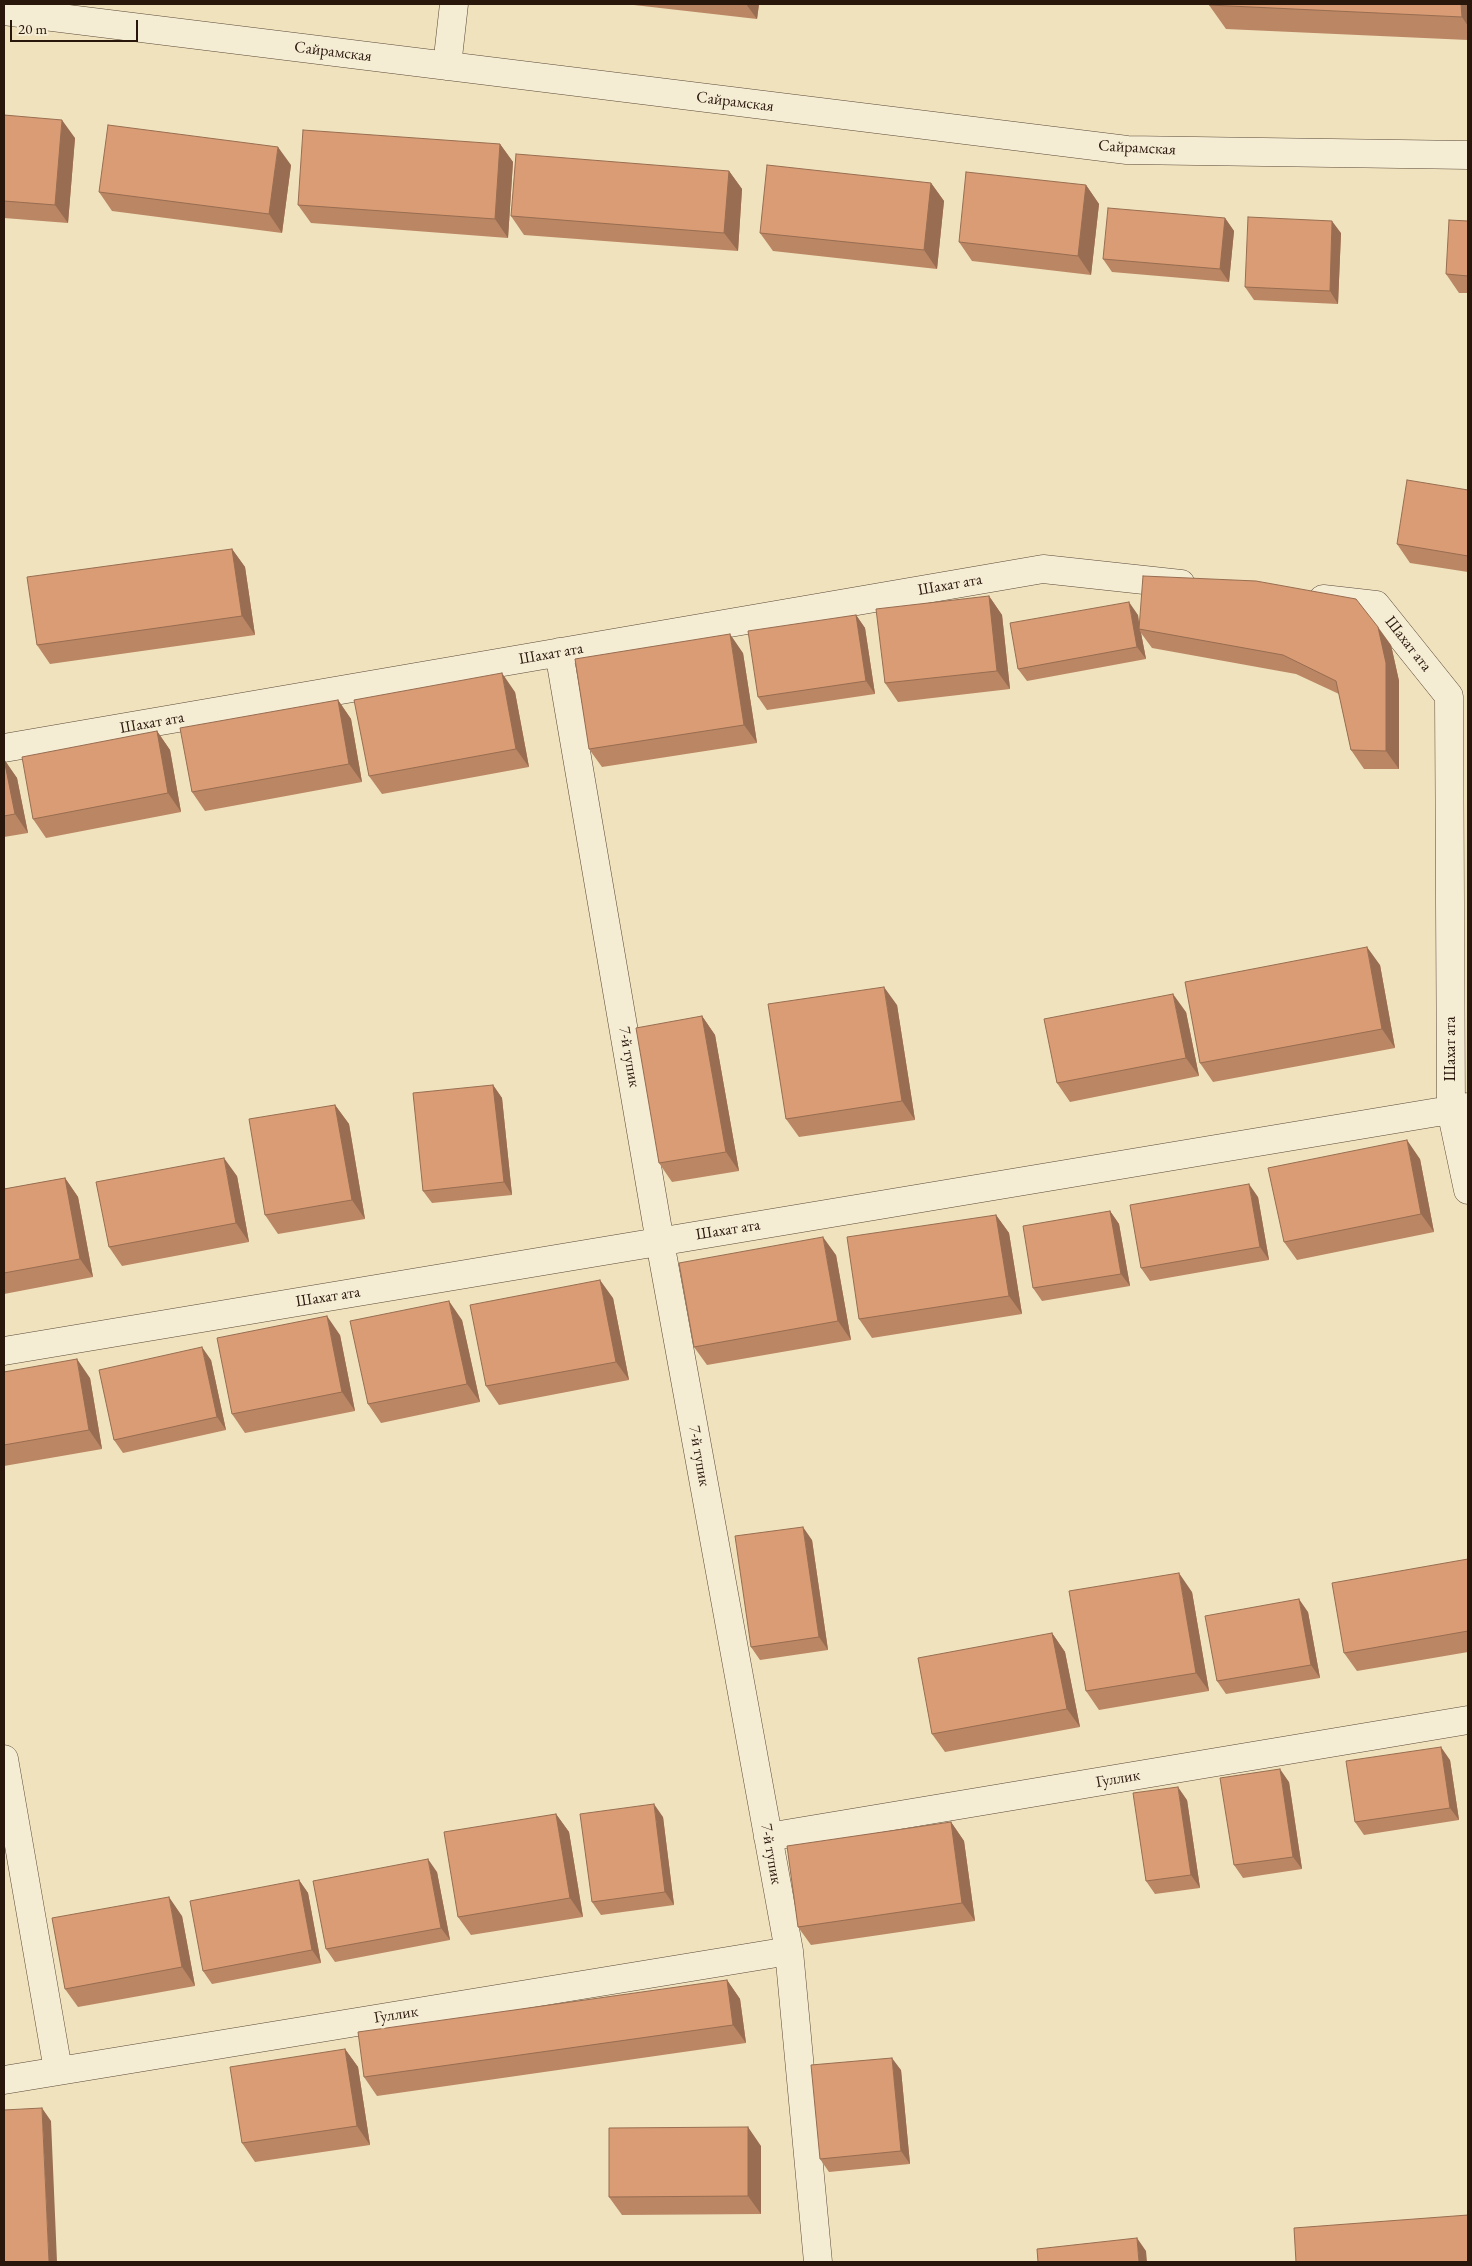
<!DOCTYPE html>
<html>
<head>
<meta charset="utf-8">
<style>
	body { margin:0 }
	#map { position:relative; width:1472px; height:2266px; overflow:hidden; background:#f0e2bd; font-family:"EB Garamond",serif }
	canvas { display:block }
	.frame { position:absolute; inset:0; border:5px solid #29170b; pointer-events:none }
	.scale { position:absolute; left:10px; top:20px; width:128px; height:22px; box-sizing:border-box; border:2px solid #29170b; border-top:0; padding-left:6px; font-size:15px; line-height:18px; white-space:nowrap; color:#29170b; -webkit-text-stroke:4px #f5ecd4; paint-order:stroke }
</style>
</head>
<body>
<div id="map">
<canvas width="1472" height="2266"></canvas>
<div class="frame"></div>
<div class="scale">20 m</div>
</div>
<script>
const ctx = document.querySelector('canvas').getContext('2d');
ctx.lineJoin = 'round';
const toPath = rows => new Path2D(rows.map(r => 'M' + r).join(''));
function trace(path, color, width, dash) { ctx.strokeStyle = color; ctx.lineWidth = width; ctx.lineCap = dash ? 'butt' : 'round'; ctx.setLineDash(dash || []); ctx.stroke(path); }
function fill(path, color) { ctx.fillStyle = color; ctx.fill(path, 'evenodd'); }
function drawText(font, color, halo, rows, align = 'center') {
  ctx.font = font + ' "EB Garamond",serif'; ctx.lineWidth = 5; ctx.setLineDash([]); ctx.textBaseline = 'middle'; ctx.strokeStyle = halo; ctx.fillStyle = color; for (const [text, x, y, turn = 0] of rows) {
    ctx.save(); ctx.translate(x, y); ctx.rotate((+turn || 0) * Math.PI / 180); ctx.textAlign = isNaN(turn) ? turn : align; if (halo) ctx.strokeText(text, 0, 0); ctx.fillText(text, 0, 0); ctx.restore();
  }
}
const minor = toPath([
	[4,11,1127,150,1468,155],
	[447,66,454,4],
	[1323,599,1376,605,1449,696,1451,1110,1468,1190],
	[559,652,660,1242,789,1951,818,2262],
	[4,748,1043,569,1181,584],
	[4,1351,1468,1107],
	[4,1759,58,2070],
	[768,1837,1468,1720],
	[4,2080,789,1951]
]);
trace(minor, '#5b4a38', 29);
trace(minor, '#f5ecd4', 28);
fill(toPath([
	[625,4,759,4,757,19],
	[1468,4,1468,40,1226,29,1209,5],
	[4,115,75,138,68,223,4,218],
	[500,144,513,162,508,238,311,223,298,205],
	[291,165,282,233,112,211,99,192],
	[729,171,742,189,738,251,524,235,511,216],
	[931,183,944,201,937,269,773,251,760,233],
	[1086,185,1099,204,1091,275,972,261,959,242],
	[1225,218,1234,231,1229,282,1112,272,1103,259],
	[1468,221,1468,293,1459,293,1446,274],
	[1341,233,1338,304,1254,300,1245,287],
	[1468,490,1468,572,1410,563,1397,544],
	[232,549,245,567,255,635,50,664,37,645],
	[989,596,1002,615,1010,689,898,702,885,683],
	[856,615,865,628,875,694,767,710,758,697],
	[1138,615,1139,624,1391,645,1399,681,1399,769,1364,769,1351,750,1339,694,1296,674,1152,648,1141,633,1146,659,1027,681,1018,669],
	[743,653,757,743,602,767,589,749],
	[515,692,529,767,382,794,369,776],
	[338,700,351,719,362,782,205,811,192,792],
	[157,731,170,750,181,812,46,838,33,819],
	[4,760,17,778,28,833,4,837],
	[1380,965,1395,1048,1213,1082,1200,1063],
	[897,1005,915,1120,799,1137,786,1119],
	[1186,1012,1199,1076,1070,1102,1057,1083],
	[702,1016,715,1035,739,1171,672,1182,659,1163],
	[493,1085,502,1098,512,1195,432,1203,423,1191],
	[335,1105,349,1124,365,1219,278,1234,265,1215],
	[1420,1159,1434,1232,1297,1260,1284,1242],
	[237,1176,249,1242,122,1266,109,1247],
	[65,1178,78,1197,93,1277,4,1294,4,1189],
	[1258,1197,1269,1260,1150,1281,1141,1268],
	[1110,1211,1119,1224,1130,1286,1042,1301,1033,1288],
	[996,1215,1009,1233,1022,1314,872,1338,859,1319],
	[836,1255,851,1340,707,1365,694,1347],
	[613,1298,629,1380,499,1405,486,1386],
	[462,1320,480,1402,381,1423,368,1404],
	[340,1335,355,1411,245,1433,232,1414],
	[211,1360,226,1430,123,1453,114,1440],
	[4,1372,90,1378,102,1449,4,1466],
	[812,1540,828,1650,760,1660,751,1647],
	[1468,1559,1468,1652,1357,1671,1344,1653],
	[1192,1592,1209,1691,1099,1710,1086,1691],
	[1308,1612,1320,1678,1226,1694,1217,1681],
	[1052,1633,1065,1652,1080,1727,945,1752,932,1734],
	[1450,1760,1459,1820,1364,1835,1355,1822],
	[1289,1782,1302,1869,1243,1878,1234,1865],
	[1187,1800,1200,1888,1155,1894,1146,1881],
	[556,1814,569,1832,583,1917,471,1935,458,1917],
	[663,1817,674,1905,601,1915,592,1902],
	[951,1822,964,1841,975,1921,811,1945,798,1927],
	[437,1872,450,1940,335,1962,326,1949],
	[299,1880,308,1893,321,1963,212,1984,203,1971],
	[182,1916,195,1986,78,2007,65,1989],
	[727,1980,740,1999,746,2043,377,2096,364,2077],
	[345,2049,358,2067,370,2145,255,2162,242,2143],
	[901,2070,910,2164,829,2172,820,2159],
	[761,2146,761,2214,622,2215,609,2197]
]), '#bb8664');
fill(toPath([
	[746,4,759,4,757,19],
	[1461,4,1468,4,1468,26,1462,17],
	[62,120,75,138,68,223,55,205],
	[500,144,513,162,508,238,495,219],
	[278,147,291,165,282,233,269,214],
	[729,171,742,189,738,251,724,233],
	[931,183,944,201,937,269,924,250],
	[1086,185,1099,204,1091,275,1078,256],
	[1225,218,1234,231,1229,282,1220,269],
	[1332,221,1341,233,1338,304,1330,291],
	[232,549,245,567,255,635,242,616],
	[989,596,1002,615,1010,689,997,671],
	[1129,602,1138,615,1140,630,1139,629,1141,633,1146,659,1137,647],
	[856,615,865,628,875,694,866,681],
	[1378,627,1391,645,1399,681,1399,769,1386,751],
	[730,634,743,653,757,743,744,725],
	[502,673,515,692,529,767,516,749],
	[338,700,351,719,362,782,349,764],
	[157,731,170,750,181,812,168,793],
	[4,759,17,778,28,833,15,814],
	[1367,947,1380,965,1395,1048,1382,1029],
	[884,987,897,1005,915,1120,902,1101],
	[1173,994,1186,1012,1199,1076,1186,1058],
	[702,1016,715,1035,739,1171,726,1152],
	[493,1085,502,1098,512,1195,504,1182],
	[335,1105,349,1124,365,1219,352,1200],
	[1407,1140,1420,1159,1434,1232,1421,1214],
	[224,1158,237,1176,249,1242,236,1223],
	[65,1178,78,1197,93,1277,80,1259],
	[1249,1184,1258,1197,1269,1260,1260,1247],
	[1110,1211,1119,1224,1130,1286,1121,1274],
	[996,1215,1009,1233,1022,1314,1009,1296],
	[823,1237,836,1255,851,1340,838,1321],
	[600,1280,613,1298,629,1380,616,1362],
	[449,1301,462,1320,480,1402,467,1384],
	[327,1316,340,1335,355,1411,342,1392],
	[202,1347,211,1360,226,1430,217,1417],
	[77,1359,90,1378,102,1449,89,1430],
	[803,1527,812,1540,828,1650,819,1637],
	[1179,1573,1192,1592,1209,1691,1196,1673],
	[1299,1599,1308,1612,1320,1678,1311,1665],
	[1052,1633,1065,1652,1080,1727,1067,1709],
	[1441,1747,1450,1760,1459,1820,1450,1808],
	[1280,1769,1289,1782,1302,1869,1293,1857],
	[1178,1787,1187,1800,1200,1888,1191,1875],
	[654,1804,663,1817,674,1905,665,1892],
	[556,1814,569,1832,583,1917,570,1898],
	[951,1822,964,1841,975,1921,962,1903],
	[428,1859,437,1872,450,1940,441,1928],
	[299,1880,308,1893,321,1963,312,1950],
	[169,1897,182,1916,195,1986,182,1967],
	[727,1980,740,1999,746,2043,733,2025],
	[345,2049,358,2067,370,2145,357,2126],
	[892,2058,901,2070,910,2164,901,2151],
	[42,2108,51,2121,57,2262,49,2262],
	[748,2127,761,2146,761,2214,748,2196],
	[1137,2238,1146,2251,1147,2262,1139,2262]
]), '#986d51');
const building = toPath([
	[1209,4,1461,4,1462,17,1209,5,1209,4],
	[4,115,62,120,55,205,4,201,4,115],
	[108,125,278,147,269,214,99,192,108,125],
	[303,130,500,144,495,219,298,205,303,130],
	[516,154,729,171,724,233,511,216,516,154],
	[767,165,931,183,924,250,760,233,767,165],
	[966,172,1086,185,1078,256,959,242,966,172],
	[1108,208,1225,218,1220,269,1103,259,1108,208],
	[1248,217,1332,221,1330,291,1245,287,1248,217],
	[1449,220,1468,221,1468,276,1446,274,1449,220],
	[1407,480,1468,490,1468,556,1397,544,1407,480],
	[232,549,242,616,37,645,27,577,232,549],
	[1143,576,1256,581,1356,599,1378,627,1386,663,1386,751,1351,750,1336,681,1283,655,1139,629,1143,576],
	[989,596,997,671,885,683,876,609,989,596],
	[1129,602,1137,647,1018,669,1010,623,1129,602],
	[856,615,866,681,758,697,748,631,856,615],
	[730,634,744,725,589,749,575,659,730,634],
	[502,673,516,749,369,776,354,700,502,673],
	[338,700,349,764,192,792,180,728,338,700],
	[157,731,168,793,33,819,22,757,157,731],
	[4,760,4,759,15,814,4,816,4,760],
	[1367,947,1382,1029,1200,1063,1185,982,1367,947],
	[884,987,902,1101,786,1119,768,1004,884,987],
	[1173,994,1186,1058,1057,1083,1044,1019,1173,994],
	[702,1016,726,1152,659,1163,636,1028,702,1016],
	[493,1085,504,1182,423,1191,413,1093,493,1085],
	[335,1105,352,1200,265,1215,249,1119,335,1105],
	[1407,1140,1421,1214,1284,1242,1268,1168,1407,1140],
	[224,1158,236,1223,109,1247,96,1182,224,1158],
	[65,1178,80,1259,4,1273,4,1189,65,1178],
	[1249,1184,1260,1247,1141,1268,1130,1205,1249,1184],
	[1110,1211,1121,1274,1033,1288,1023,1226,1110,1211],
	[996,1215,1009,1296,859,1319,847,1237,996,1215],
	[823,1237,838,1321,694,1347,679,1263,823,1237],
	[600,1280,616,1362,486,1386,470,1305,600,1280],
	[449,1301,467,1384,368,1404,350,1321,449,1301],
	[327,1316,342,1392,232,1414,217,1338,327,1316],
	[202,1347,217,1417,114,1440,99,1370,202,1347],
	[77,1359,89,1430,4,1445,4,1372,77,1359],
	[803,1527,819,1637,751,1647,735,1536,803,1527],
	[1468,1559,1468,1631,1344,1653,1332,1583,1468,1559],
	[1179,1573,1196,1673,1086,1691,1069,1591,1179,1573],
	[1299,1599,1311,1665,1217,1681,1205,1616,1299,1599],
	[1052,1633,1067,1709,932,1734,918,1658,1052,1633],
	[1441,1747,1450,1808,1355,1822,1346,1761,1441,1747],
	[1280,1769,1293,1857,1234,1865,1220,1778,1280,1769],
	[1178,1787,1191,1875,1146,1881,1133,1793,1178,1787],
	[654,1804,665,1892,592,1902,580,1814,654,1804],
	[556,1814,570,1898,458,1917,444,1832,556,1814],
	[951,1822,962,1903,798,1927,787,1846,951,1822],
	[428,1859,441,1928,326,1949,313,1881,428,1859],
	[299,1880,312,1950,203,1971,190,1901,299,1880],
	[169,1897,182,1967,65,1989,52,1918,169,1897],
	[727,1980,733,2025,364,2077,358,2032,727,1980],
	[345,2049,357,2126,242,2143,230,2067,345,2049],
	[892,2058,901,2151,820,2159,811,2065,892,2058],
	[42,2108,49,2262,4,2262,4,2110,42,2108],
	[748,2127,748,2196,609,2197,609,2128,748,2127],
	[1468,2215,1468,2262,1296,2262,1294,2228,1468,2215],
	[1137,2238,1139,2262,1038,2262,1037,2249,1137,2238]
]);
fill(building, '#d99c74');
trace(building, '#986d51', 1);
drawText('16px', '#29170b', '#f5ecd4', [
	["Сайрамская",333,52,7],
	["Сайрамская",735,102,7],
	["Сайрамская",1137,148,3],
	["Шахат ата",950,585,-10],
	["Шахат ата",1408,644,52],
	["Шахат ата",551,654,-10],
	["Шахат ата",152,723,-10],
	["Шахат ата",1451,1049,-90],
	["7-й тупик",629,1057,80],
	["Шахат ата",728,1230,-9],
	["Шахат ата",328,1297,-9],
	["7-й тупик",699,1456,80],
	["Гуллик",1118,1779,-10],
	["7-й тупик",771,1854,80],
	["Гуллик",396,2015,-9]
]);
</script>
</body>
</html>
